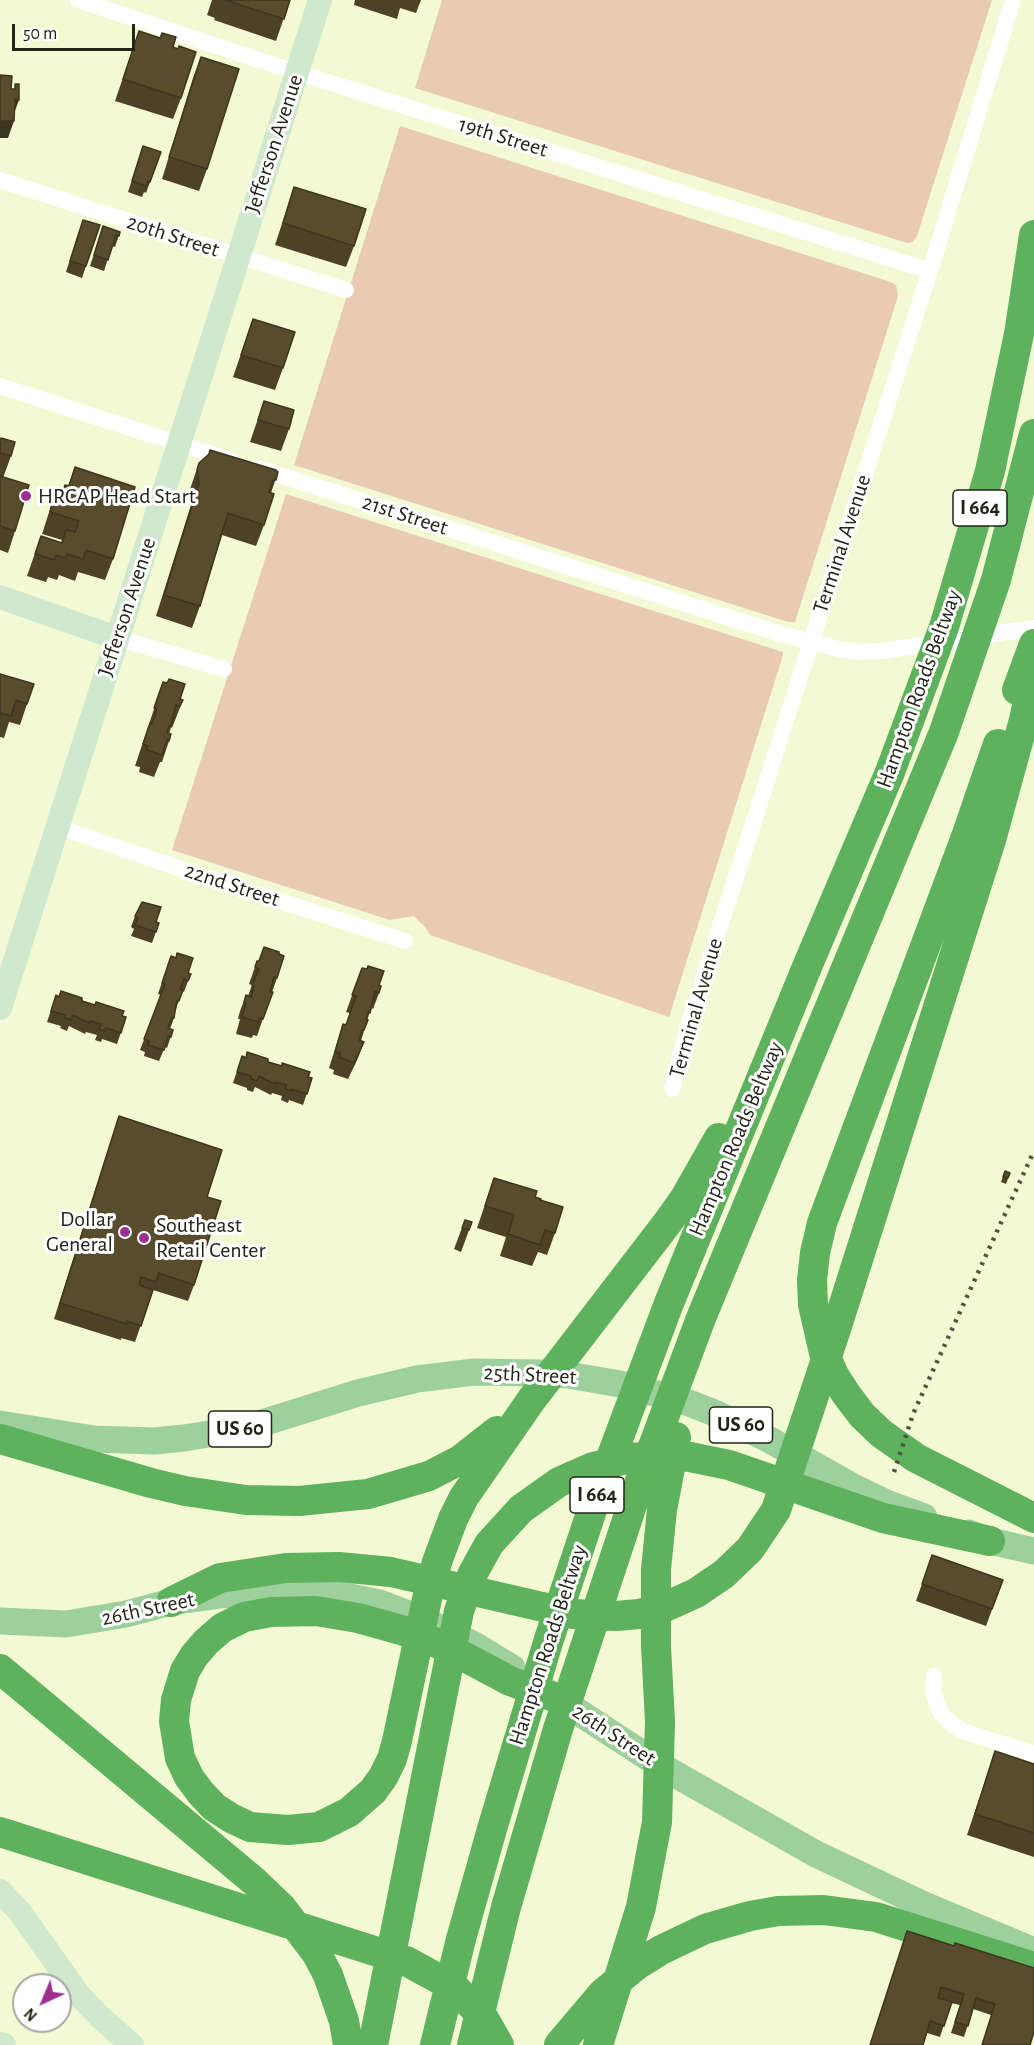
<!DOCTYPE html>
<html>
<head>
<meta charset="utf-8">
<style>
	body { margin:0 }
	#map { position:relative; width:1034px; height:2045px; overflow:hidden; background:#f2f9d3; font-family:"Alegreya Sans",sans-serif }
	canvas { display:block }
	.north { position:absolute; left:12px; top:1973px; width:60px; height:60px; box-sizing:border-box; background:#fff; border:2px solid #a7a7a2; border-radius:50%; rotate:224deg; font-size:16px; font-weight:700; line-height:24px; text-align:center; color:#222417 }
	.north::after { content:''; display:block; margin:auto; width:21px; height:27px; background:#9c2f8f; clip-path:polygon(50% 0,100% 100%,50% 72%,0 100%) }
	.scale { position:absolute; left:12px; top:24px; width:123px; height:27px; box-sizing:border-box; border:3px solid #222417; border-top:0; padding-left:8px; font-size:18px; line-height:21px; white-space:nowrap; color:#222417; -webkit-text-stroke:4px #fff; paint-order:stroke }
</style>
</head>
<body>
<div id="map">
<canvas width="1034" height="2045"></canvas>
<div class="north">N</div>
<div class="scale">50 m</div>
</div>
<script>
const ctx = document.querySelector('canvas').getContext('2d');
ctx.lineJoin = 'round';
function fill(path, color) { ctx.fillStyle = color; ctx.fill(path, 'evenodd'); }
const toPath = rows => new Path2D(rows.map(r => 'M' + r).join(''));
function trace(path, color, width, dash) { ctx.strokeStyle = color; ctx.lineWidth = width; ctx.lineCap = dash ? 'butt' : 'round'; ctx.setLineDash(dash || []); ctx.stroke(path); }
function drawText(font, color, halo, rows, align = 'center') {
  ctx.font = font + ' "Alegreya Sans",sans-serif'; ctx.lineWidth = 6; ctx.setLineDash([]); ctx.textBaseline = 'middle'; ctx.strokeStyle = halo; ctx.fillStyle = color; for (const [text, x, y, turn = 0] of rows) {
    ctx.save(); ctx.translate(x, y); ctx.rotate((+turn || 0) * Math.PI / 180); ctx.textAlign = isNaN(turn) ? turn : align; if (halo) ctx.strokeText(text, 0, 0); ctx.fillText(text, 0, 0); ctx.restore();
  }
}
fill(toPath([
	[442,0,992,0,917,236,913,242,907,243,415,88],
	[400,126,891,282,896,285,898,296,795,622,788,622,294,465],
	[286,494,783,652,783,655,669,1017,430,935,425,927,414,916,390,920,172,850]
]), '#e9cbb4');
trace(toPath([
	[78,0,277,66,930,271],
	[0,180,346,290],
	[0,386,230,460],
	[257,468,781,634,838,649,859,652,882,651,1034,628],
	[117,638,224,669],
	[58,827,211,879,405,941],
	[672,1089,686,1033,930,271,1013,0],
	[934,1676,933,1690,936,1701,941,1713,951,1723,962,1731,1034,1754]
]), '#fff', 16);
trace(toPath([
	[0,597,117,638],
	[0,1008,320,0],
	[0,1891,20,1912,78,1994,100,2017,132,2045],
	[0,2044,4,2045]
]), '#cfe8ce', 24);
trace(toPath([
	[0,1424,94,1439,154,1441,184,1438,246,1428,358,1393,417,1379,474,1372,540,1373,568,1375,626,1385,689,1403,717,1414,770,1440,855,1488,886,1503,924,1517],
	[969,1533,990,1541,1034,1551],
	[0,1621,66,1624,126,1614,171,1602,221,1595,274,1591,335,1594,380,1603,424,1620,476,1646,512,1668],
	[549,1693,666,1769,816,1854,924,1905,1034,1951]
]), '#9ed09e', 27);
trace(toPath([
	[1017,690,1034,644],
	[998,744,967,834,822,1223,815,1253,812,1280,813,1305,824,1353,834,1375,846,1394,862,1415,882,1434,916,1458,1034,1518],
	[0,1439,151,1483,185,1491,246,1500,299,1501,368,1494,429,1476,460,1460,497,1431],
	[171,1602,220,1578,286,1568,339,1567,391,1572,573,1614,616,1616,639,1614,665,1607,696,1593,724,1574,750,1549,776,1510,837,1326,991,840,1024,720,1034,672],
	[0,1669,255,1882,282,1908,317,1954,328,1975,344,2021,348,2045],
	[551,1696,510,1681,448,1648,425,1638,401,1630,358,1618,316,1611,271,1612,244,1617,222,1628,206,1642,194,1656,185,1671,176,1700,174,1721,180,1758,189,1777,200,1792,214,1807,231,1818,250,1827,288,1830,319,1827,349,1812,373,1791,383,1777,392,1759,397,1741,427,1599,437,1562,453,1519,464,1497,532,1399,668,1222,685,1198,719,1138],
	[0,1832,406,1961,454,1987,483,2017,499,2045],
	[373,2045,459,1611,472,1575,489,1544,521,1509,559,1482,593,1467,631,1458,670,1455,690,1457,729,1465,883,1518,990,1541],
	[435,2045,461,1939,492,1829,549,1639,596,1498,669,1303,809,962,890,772,944,627,990,471,1019,334,1034,235],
	[472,2045,506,1907,558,1729,639,1484,701,1318,944,732,996,580,1034,434],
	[559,2045,603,1993,637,1965,661,1950,705,1929,750,1916,778,1911,824,1910,876,1917,1034,1967],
	[598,2045,641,1907,657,1822,660,1722,656,1646,656,1569,662,1510,676,1437]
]), '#5eb15d', 30);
trace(toPath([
	[894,1472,913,1414,1034,1151]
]), '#505341', 4.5, [3, 6]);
fill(toPath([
	[212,0,290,0,276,41,214,20,215,18,207,15],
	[355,0,421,0,416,13,400,8,397,19,354,5],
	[139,31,173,47,181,98,173,119,115,101],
	[201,57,207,169,199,191,162,179,193,78],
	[143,146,161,152,146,193,144,192,142,197,128,192],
	[294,187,354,246,346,267,275,245],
	[103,226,120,232,115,247,112,246,104,271,90,266],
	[79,231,86,266,82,278,66,272],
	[253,319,283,368,275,390,233,377],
	[264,401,289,429,281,451,250,442],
	[0,441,11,456,3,478,15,531,8,553,0,550],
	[199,463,278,472,271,493,264,525,256,546,222,535,200,606,192,628,156,616,191,505,189,492],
	[75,467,113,559,105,580,78,572,75,581,59,575,57,580,48,577,46,582,27,576,41,536,61,543,62,540,42,534,53,500,58,502,65,485,68,486],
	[0,674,27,704,20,725,9,722,4,738,0,737],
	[163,682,180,699,183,700,172,728,171,727,169,734,169,741,162,762,160,762,154,777,139,772,140,767,135,766],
	[135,916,159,923,152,943,131,936,134,929,131,927],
	[264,947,279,954,277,978,257,1036,253,1035,252,1038,236,1034,240,1019,238,1019,240,1011,246,995,248,996,252,985,249,984,257,961,259,961],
	[171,956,188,973,188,981,184,992,182,991,175,1012,174,1018,170,1029,173,1030,167,1048,165,1047,159,1061,144,1056,145,1052,140,1050,161,995,158,994],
	[362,968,379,985,379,993,373,1009,371,1008,361,1041,364,1042,348,1079,333,1074,334,1070,329,1068,343,1024,346,1025,350,1013,346,1012],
	[56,995,82,1001,126,1017,117,1044,102,1039,101,1042,95,1040,97,1035,86,1032,85,1034,69,1026,67,1031,60,1028,61,1026,47,1022],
	[242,1056,268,1062,312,1078,303,1105,289,1100,288,1103,281,1100,282,1096,272,1093,271,1095,255,1087,253,1092,247,1090,247,1088,233,1083],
	[119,1116,207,1197,194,1285,188,1301,153,1290,135,1342,121,1338,121,1340,54,1319],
	[1005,1171,1010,1173,1006,1184,1001,1182],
	[494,1178,535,1197,540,1200,555,1233,547,1255,538,1252,532,1266,500,1256,506,1237,477,1228],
	[465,1220,472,1222,461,1252,454,1249],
	[932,1555,1003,1580,986,1626,916,1601],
	[995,1751,1034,1764,1034,1857,967,1835],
	[907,1931,954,1946,1034,1968,991,2015,973,2009,964,2037,951,2033,960,2005,951,2003,940,2037,927,2033,923,2045,870,2045]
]), '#4d4127');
fill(toPath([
	[15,99,19,100,13,116],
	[0,121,14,121,8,138,0,138],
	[364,1042,358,1058,348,1079,354,1063]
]), '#3e3520');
const building = toPath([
	[225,0,290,0,284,19,225,0],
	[139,31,160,38,162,33,176,37,173,47,178,49,179,46,196,52,181,98,123,79,139,31],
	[201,57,239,69,207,169,169,157,201,57],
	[0,75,12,76,11,89,15,89,15,84,19,84,19,100,15,99,14,121,0,121,0,75],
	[143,146,161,152,150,182,148,181,146,186,132,181,143,146],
	[294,187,366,209,354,246,283,223,294,187],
	[83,220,100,225,86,266,70,261,83,220],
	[103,226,120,232,119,236,116,235,108,260,94,255,103,226],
	[253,319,295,332,283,368,241,355,253,319],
	[264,401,294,410,289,429,258,420,264,401],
	[1,438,15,442,11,456,0,453,0,441,1,438],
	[210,450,276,470,278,472,276,480,273,480,269,492,274,494,264,525,228,513,200,606,164,595,199,483,197,470,199,463,209,454,210,450],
	[75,467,135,487,113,559,86,550,83,559,67,554,65,558,56,555,54,560,35,554,41,536,62,543,66,530,75,532,79,521,50,512,53,500,59,502,65,485,69,486,75,467],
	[0,476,29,485,15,531,0,526,0,476],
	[0,674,34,684,27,704,16,700,11,716,1,713,0,716,0,674],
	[169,679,185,684,180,699,183,700,180,706,176,705,171,726,169,726,167,733,171,734,169,741,167,740,162,755,147,750,148,746,143,744,150,723,152,724,157,708,154,708,163,682,167,683,169,679],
	[142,902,161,907,156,922,159,923,156,932,135,925,138,918,135,916,142,902],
	[264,947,279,952,279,954,284,956,277,978,274,977,270,992,273,992,263,1019,259,1018,258,1022,242,1017,246,1003,244,1002,246,995,251,997,254,986,252,985,259,969,255,967,257,961,259,961,264,947],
	[177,953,193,958,188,973,191,974,188,981,184,979,180,989,183,990,179,1001,177,1000,174,1018,172,1018,168,1028,173,1030,171,1037,168,1036,164,1050,148,1045,149,1041,144,1039,165,984,162,983,171,956,176,958,177,953],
	[368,966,384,971,379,985,381,986,379,993,375,991,370,1013,368,1012,366,1019,368,1020,364,1030,362,1030,359,1040,364,1042,354,1063,339,1057,340,1053,335,1052,343,1024,346,1025,356,996,352,995,362,968,367,969,368,966],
	[61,991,82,998,82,1001,95,1005,96,1002,124,1011,122,1016,126,1017,121,1033,106,1028,105,1031,99,1029,101,1024,90,1021,89,1023,73,1015,71,1020,64,1017,65,1015,51,1011,56,995,59,997,61,991],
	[247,1052,268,1059,268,1062,282,1066,282,1063,310,1072,308,1077,312,1078,307,1094,292,1089,292,1091,285,1089,287,1085,276,1082,275,1084,259,1076,257,1081,251,1079,251,1076,237,1072,242,1056,246,1058,247,1052],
	[119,1116,222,1150,207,1197,221,1201,194,1285,159,1273,156,1282,141,1277,139,1285,153,1290,141,1326,127,1321,127,1324,60,1303,119,1116],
	[1005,1171,1010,1173,1008,1178,1003,1177,1005,1171],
	[494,1178,537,1191,535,1197,541,1199,540,1200,563,1207,555,1233,545,1230,540,1245,508,1234,514,1215,485,1206,494,1178],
	[465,1220,472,1222,469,1230,462,1228,465,1220],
	[932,1555,1003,1580,992,1609,922,1584,932,1555],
	[995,1751,1034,1764,1034,1833,975,1814,995,1751],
	[907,1931,954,1946,955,1943,1034,1968,1034,2032,1030,2045,982,2045,995,2004,976,1998,968,2026,955,2022,964,1994,941,1987,938,1998,952,2002,944,2026,930,2021,923,2045,870,2045,907,1931]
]);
fill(building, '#594c2d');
trace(building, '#3e3520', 1.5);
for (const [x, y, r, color] of [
	[26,496,6,"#9c2f8f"],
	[125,1232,6,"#9c2f8f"],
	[144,1238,6,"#9c2f8f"]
]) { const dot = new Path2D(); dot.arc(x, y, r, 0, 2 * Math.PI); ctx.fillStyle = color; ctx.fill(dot); trace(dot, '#fff', 2); }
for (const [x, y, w] of [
	[980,508,54],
	[741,1425,63],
	[240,1429,63],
	[597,1495,54]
]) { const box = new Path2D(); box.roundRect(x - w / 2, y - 18, w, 36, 4.5); ctx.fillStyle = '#fff'; ctx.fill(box); trace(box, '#222417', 1.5); }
drawText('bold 21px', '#222417', null, [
	["I 664",980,508],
	["US 60",741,1425],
	["US 60",240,1429],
	["I 664",597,1495]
]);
drawText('22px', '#222417', '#fff', [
	["19th Street",503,137,17],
	["Jefferson Avenue",274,144,-72],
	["20th Street",173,236,18],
	["21st Street",405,515,18],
	["Terminal Avenue",842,544,-72],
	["Jefferson Avenue",127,607,-72],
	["Hampton Roads Beltway",919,689,-70],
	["22nd Street",232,885,18],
	["Terminal Avenue",696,1008,-74],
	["Hampton Roads Beltway",736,1139,-67],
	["25th Street",530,1375,3],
	["26th Street",148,1609,-12],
	["Hampton Roads Beltway",548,1645,-72],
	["26th Street",614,1735,33]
]);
drawText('22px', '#222417', '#fff', [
	["HRCAP Head Start",38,496],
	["Dollar",113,1219,"right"],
	["General",113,1244,"right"],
	["Southeast",156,1225],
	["Retail Center",156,1250]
], 'left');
</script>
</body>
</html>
